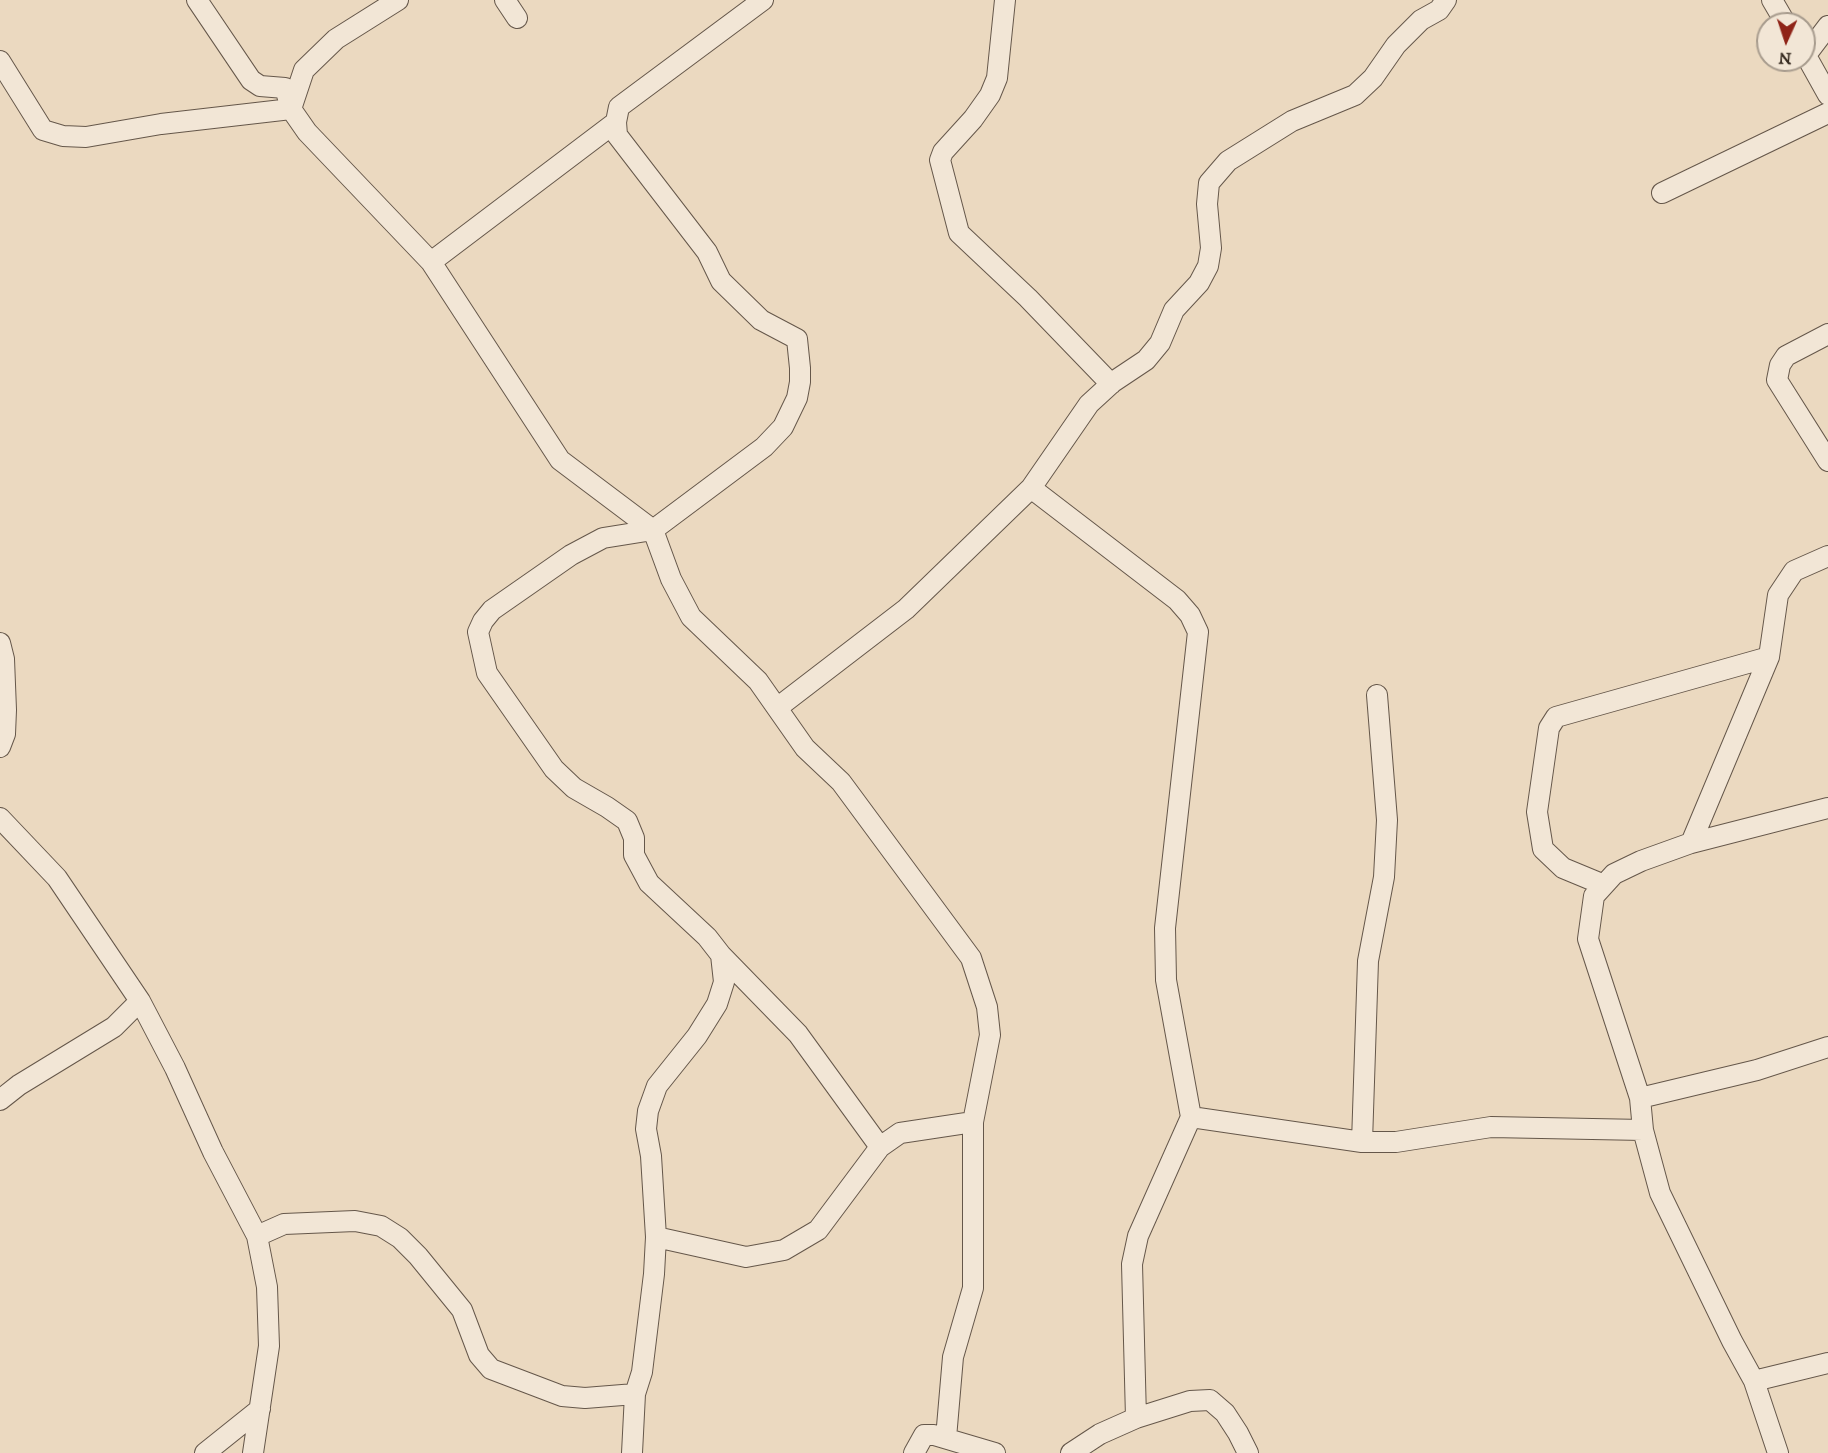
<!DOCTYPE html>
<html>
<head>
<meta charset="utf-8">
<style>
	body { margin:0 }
	#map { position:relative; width:1828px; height:1453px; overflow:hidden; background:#ebd9c0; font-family:"IM FELL DW Pica",serif }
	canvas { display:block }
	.north { position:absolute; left:1756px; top:12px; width:60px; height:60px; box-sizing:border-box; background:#f2e6d6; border:2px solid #a89c8e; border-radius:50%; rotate:183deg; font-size:16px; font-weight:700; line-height:24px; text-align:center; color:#382c22 }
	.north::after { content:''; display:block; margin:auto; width:21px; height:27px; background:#8f2418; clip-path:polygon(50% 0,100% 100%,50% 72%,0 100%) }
</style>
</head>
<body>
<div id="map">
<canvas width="1828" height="1453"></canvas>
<div class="north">N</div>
</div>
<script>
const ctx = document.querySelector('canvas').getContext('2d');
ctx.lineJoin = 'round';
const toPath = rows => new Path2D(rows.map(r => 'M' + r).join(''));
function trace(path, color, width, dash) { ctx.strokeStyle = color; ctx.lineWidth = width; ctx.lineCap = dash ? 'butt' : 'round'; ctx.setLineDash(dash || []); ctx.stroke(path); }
const minor = toPath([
	[197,0,251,80,260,86,285,88,291,109,307,132,431,262,560,460,653,530,603,538,571,555,492,610,483,621,478,632,487,673,554,769,574,788,607,807,627,821,634,838,634,855,649,883,707,937,721,955,724,982,717,1004,697,1036,657,1086,648,1111,646,1129,651,1156,656,1237,654,1274,642,1372,635,1394,632,1453],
	[505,0,517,18],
	[763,0,619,107,616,122,617,135,707,252,721,281,761,320,797,339,800,368,800,382,797,398,783,427,764,447,653,530,671,579,691,617,758,681,805,748,841,782,971,958,987,1007,990,1035,973,1122,973,1288,953,1357,946,1438],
	[1005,0,997,78,990,95,973,119,943,152,940,160,959,233,1028,298,1111,384],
	[1772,0,1786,24],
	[1804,52,1828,95],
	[1806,55,1828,26],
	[0,61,43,130,63,136,86,137,161,124,291,109,304,70,336,39,398,0],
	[1662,193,1828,113],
	[431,262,616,122],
	[1828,334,1786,356,1780,365,1777,380,1828,461],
	[1031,488,1177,600,1190,615,1198,632,1165,928,1166,980,1191,1117,1138,1236,1132,1264,1136,1418],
	[0,643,4,659,6,710,5,734,0,747],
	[777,708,906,609,1031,488,1089,404,1113,382,1146,360,1160,343,1174,310,1199,283,1208,266,1211,248,1207,204,1209,183,1228,161,1292,121,1355,95,1373,78,1396,45,1421,20,1439,10,1446,0],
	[0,818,57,878,140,1001,175,1068,213,1152,257,1236,267,1287,269,1346,253,1453],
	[1691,843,1769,657,1778,595,1794,571,1828,556],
	[1604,885,1563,868,1543,849,1537,812,1549,728,1556,717,1769,657],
	[721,955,798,1034,880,1147],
	[1640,1098,1757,1070,1828,1047],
	[0,1100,19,1085,114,1027,140,1001],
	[1191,1117,1362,1142,1396,1142,1491,1127,1643,1130],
	[1362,1142,1368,961,1384,877,1387,820,1377,695],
	[257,1236,284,1224,355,1221,381,1226,400,1238,418,1256,462,1310,479,1355,491,1369,562,1396,585,1398,635,1394],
	[656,1237,746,1257,784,1250,818,1230,880,1147,900,1133,973,1122],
	[1754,1381,1828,1363],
	[205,1453,260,1409],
	[914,1453,924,1435,934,1435,995,1453],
	[1071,1453,1100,1434,1136,1418,1190,1401,1210,1400,1225,1413,1238,1433,1248,1453],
	[1778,1453,1754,1381,1732,1341,1660,1193,1643,1130,1640,1098,1588,939,1594,896,1614,874,1641,861,1691,843,1828,808]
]);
trace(minor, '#65574a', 22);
trace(minor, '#f2e6d6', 20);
</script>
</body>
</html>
